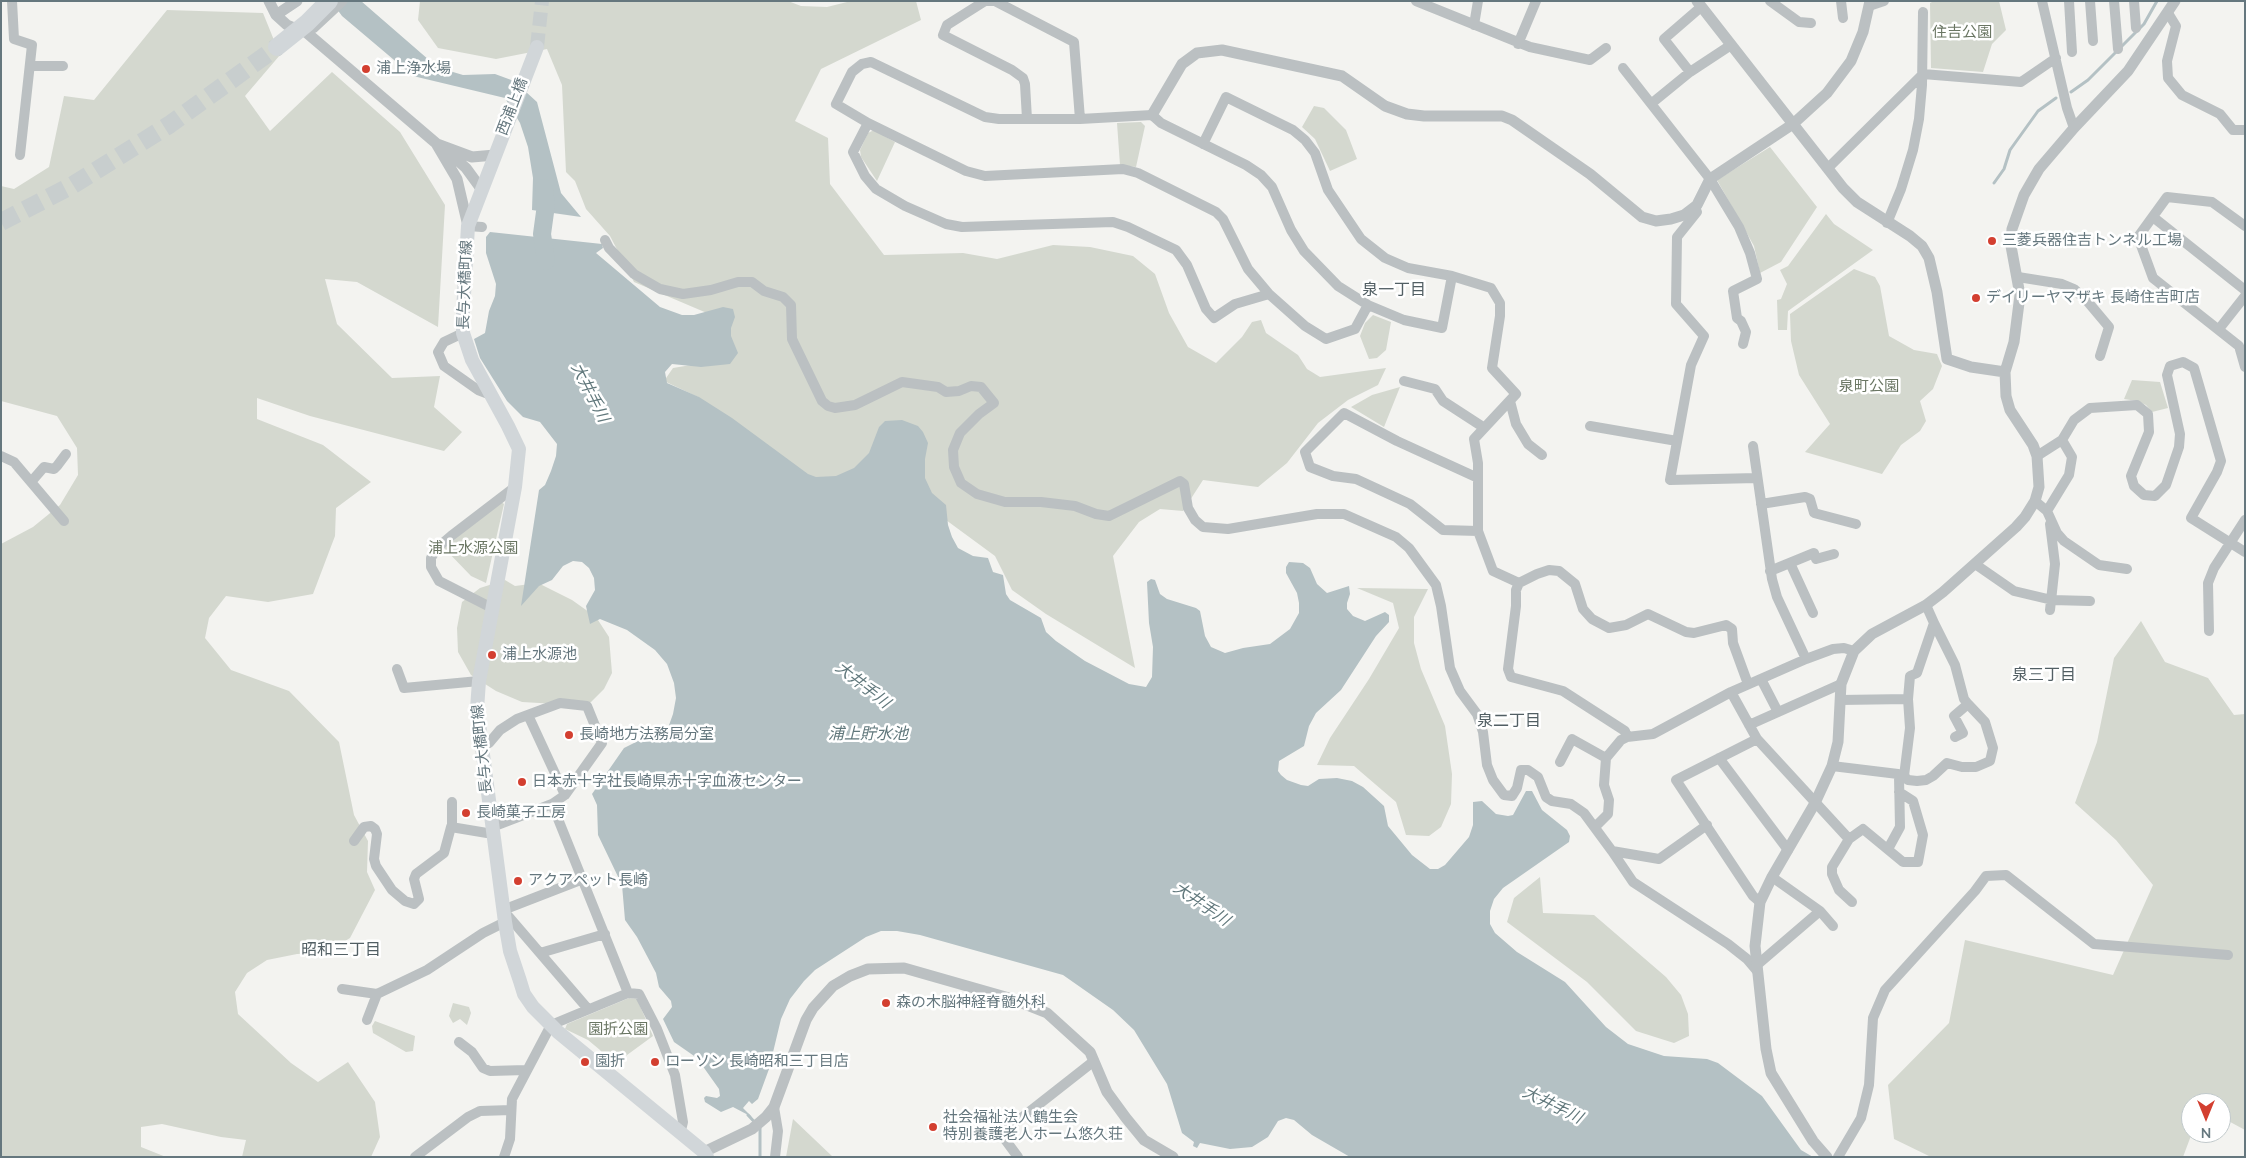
<!DOCTYPE html>
<html>
<head>
<meta charset="utf-8">
<style>
	body { margin:0 }
	#map { position:relative; width:2246px; height:1158px; overflow:hidden; background:#f3f3f0; font-family:"Nunito Sans",sans-serif }
	canvas { display:block }
	.frame { position:absolute; inset:0; border:2px solid #65777e; pointer-events:none }
	.north { position:absolute; left:2181px; top:1093px; width:50px; height:50px; box-sizing:border-box; background:#fff; border:1px solid #c1c9cb; border-radius:50%; rotate:180deg; font-size:14px; font-weight:700; line-height:20px; text-align:center; color:#65777e }
	.north::after { content:''; display:block; margin:auto; width:18px; height:22px; background:#d33f30; clip-path:polygon(50% 0,100% 100%,50% 72%,0 100%) }
</style>
</head>
<body>
<div id="map">
<canvas width="2246" height="1158"></canvas>
<div class="frame"></div>
<div class="north">N</div>
</div>
<script>
const ctx = document.querySelector('canvas').getContext('2d');
ctx.lineJoin = 'round';
function fill(path, color) { ctx.fillStyle = color; ctx.fill(path, 'evenodd'); }
const toPath = rows => new Path2D(rows.map(r => 'M' + r).join(''));
function trace(path, color, width, dash) { ctx.strokeStyle = color; ctx.lineWidth = width; ctx.lineCap = dash ? 'butt' : 'round'; ctx.setLineDash(dash || []); ctx.stroke(path); }
function drawText(font, color, halo, rows, align = 'center') {
  ctx.font = font + ' "Nunito Sans","Noto Sans JP",sans-serif'; ctx.lineWidth = 5; ctx.setLineDash([]); ctx.textBaseline = 'middle'; ctx.strokeStyle = halo; ctx.fillStyle = color; for (const [text, x, y, turn = 0] of rows) {
    ctx.save(); ctx.translate(x, y); ctx.rotate((+turn || 0) * Math.PI / 180); ctx.textAlign = isNaN(turn) ? turn : align; if (halo) ctx.strokeText(text, 0, 0); ctx.fillText(text, 0, 0); ctx.restore();
  }
}
fill(toPath([
	[420,1,788,1,801,6,827,7,851,1,916,1,921,20,821,69,795,121,828,138,830,184,884,255,963,253,997,259,1053,245,1090,247,1133,256,1155,274,1169,313,1188,347,1216,363,1242,337,1252,322,1261,320,1266,333,1298,355,1307,369,1320,377,1386,368,1378,385,1348,400,1318,423,1287,463,1258,487,1203,480,1183,511,1160,509,1139,522,1113,556,1135,668,1046,614,1012,590,995,556,931,509,878,475,811,482,698,397,664,381,673,368,733,358,721,319,634,282,610,236,586,209,575,181,566,172,562,85,547,49,496,59,438,48,418,20],
	[1934,1,1999,1,2006,30,1992,44,1983,72,1931,68,1930,3],
	[167,10,263,13,280,55,245,96,270,131,332,72,400,132,445,205,438,327,357,282,325,279,337,324,392,378,440,376,434,407,462,432,444,451,310,416,257,398,257,419,323,445,371,482,336,508,335,536,313,594,268,602,226,596,209,618,205,638,231,670,289,691,339,742,354,815,368,841,367,872,375,890,350,938,326,953,297,954,267,960,247,973,235,992,238,1014,291,1063,318,1082,348,1062,375,1102,380,1137,371,1157,242,1157,246,1140,221,1137,162,1124,141,1127,141,1147,166,1157,1,1157,1,544,33,527,60,505,78,475,77,448,57,416,1,401,1,186,14,189,49,167,64,96,94,100],
	[1314,106,1324,108,1346,130,1357,159,1330,171,1315,139,1302,127],
	[1141,122,1145,126,1136,167,1120,165,1117,123],
	[874,130,895,142,877,181,861,157,860,150,868,133],
	[1770,147,1817,207,1781,262,1760,273,1754,246,1717,180],
	[1826,214,1834,224,1873,250,1788,311,1787,330,1778,330,1777,300,1781,299,1787,284,1780,270,1788,266],
	[1854,269,1875,277,1880,286,1889,336,1914,350,1937,354,1942,366,1933,389,1920,401,1926,421,1920,431,1901,445,1882,474,1805,452,1830,424,1799,375,1791,341,1790,314],
	[1373,315,1391,322,1386,350,1377,358,1369,359,1360,336,1365,323],
	[2132,380,2160,382,2168,408,2152,412,2146,405,2137,401,2124,399],
	[1400,387,1384,427,1351,407,1372,395],
	[500,501,504,504,486,583,471,576,444,548],
	[505,580,515,586,538,583,572,600,596,617,609,637,612,673,604,689,591,702,574,705,522,702,496,691,471,675,458,652,457,628,462,602,480,588],
	[1357,588,1428,589,1414,617,1414,643,1421,669,1445,726,1452,774,1451,804,1441,827,1429,836,1406,835,1396,802,1354,766,1317,765,1330,738,1369,679,1399,628,1393,603],
	[2141,621,2165,662,2208,678,2234,715,2245,714,2245,1130,2221,1117,2221,1103,2191,1103,2192,1133,2183,1157,1931,1157,1894,1139,1888,1085,1949,1023,1965,940,2113,975,2153,885,2116,840,2075,803,2097,742,2114,658],
	[1540,877,1543,913,1594,915,1666,977,1681,995,1688,1014,1689,1036,1674,1043,1636,1031,1587,982,1507,922,1514,898],
	[629,998,637,999,653,1036,612,1066,600,1050,588,1040,565,1029,567,1024],
	[453,1003,469,1007,471,1013,467,1025,460,1019,453,1023,449,1016],
	[375,1021,415,1036,413,1051,406,1052,373,1033,372,1026],
	[793,1119,833,1157,786,1157]
]), '#d4d8cf');
fill(toPath([
	[331,1,361,1,429,60,443,69,463,75,495,74,514,81,537,102,561,193,581,217,532,210,533,178,528,147,520,123,505,98,413,76,342,16],
	[490,232,602,244,603,248,596,253,660,307,682,315,694,315,723,307,733,309,735,317,731,328,731,336,738,353,730,364,701,367,672,364,665,372,667,383,699,397,732,418,808,474,816,477,836,476,854,468,869,453,879,427,885,421,902,420,918,426,923,432,928,443,925,459,925,478,932,493,946,505,948,525,952,537,958,548,973,556,988,558,993,572,1003,575,1006,594,1010,600,1041,618,1046,632,1056,641,1085,661,1129,684,1146,687,1152,677,1153,647,1149,623,1147,582,1151,579,1155,580,1160,594,1167,599,1196,608,1200,611,1205,636,1211,647,1225,653,1243,648,1270,644,1290,629,1299,613,1299,603,1297,593,1286,573,1286,567,1289,562,1303,563,1310,568,1317,584,1327,593,1349,586,1350,594,1347,603,1347,609,1353,616,1365,621,1385,612,1389,615,1389,622,1376,636,1341,690,1316,713,1309,726,1304,746,1279,761,1278,771,1281,775,1287,780,1301,785,1308,786,1319,779,1337,778,1352,781,1363,787,1384,806,1388,826,1412,855,1430,869,1438,869,1445,865,1469,837,1473,825,1473,802,1482,801,1496,814,1508,816,1513,815,1526,791,1532,791,1542,810,1567,830,1570,836,1569,842,1503,888,1494,899,1490,911,1490,924,1495,933,1517,952,1565,982,1606,1027,1628,1044,1664,1056,1707,1059,1718,1063,1762,1096,1801,1150,1813,1157,1350,1157,1312,1135,1294,1120,1286,1118,1278,1121,1268,1137,1252,1147,1230,1149,1200,1143,1197,1148,1193,1146,1194,1142,1182,1133,1167,1084,1134,1030,1113,1010,1063,975,920,935,897,931,881,931,866,937,815,970,804,981,790,999,781,1019,769,1069,758,1099,752,1104,749,1101,743,1108,752,1117,733,1107,721,1112,705,1102,704,1098,706,1096,717,1098,720,1096,719,1089,697,1058,674,1042,663,1019,672,1007,671,1001,659,987,656,973,637,937,625,920,622,885,598,835,597,805,592,794,624,748,646,737,654,741,661,738,668,728,673,714,676,698,674,683,667,664,655,650,627,630,600,619,590,624,586,606,595,590,594,578,589,568,582,562,573,561,563,566,552,580,539,586,521,606,539,490,545,485,551,471,556,456,557,444,540,422,523,417,507,401,480,358,474,339,485,333,489,311,495,296,496,284,486,253,486,237]
]), '#b4c1c4');
trace(toPath([
	[2071,92,2088,80,2144,24,2157,1],
	[1994,183,2004,169,2010,150,2038,111,2056,98],
	[748,1115,760,1128,760,1157]
]), '#b4c1c4', 3);
trace(toPath([
	[544,188,546,205,542,234,546,261]
]), '#b4c1c4', 18);
trace(toPath([
	[537,47,542,1]
]), '#c8cece', 14, [14, 7]);
trace(toPath([
	[1,222,73,185,169,125,277,47]
]), '#c8cece', 18, [18, 9]);
trace(toPath([
	[12,1,14,39,32,45,20,155],
	[993,1,985,1,947,25,943,35,1012,70,1023,78,1025,84,1027,119],
	[995,1,1074,42,1080,119],
	[1416,1,1530,47,1590,60,1606,48],
	[1770,1,1799,22,1811,23],
	[1841,1,1843,18],
	[2042,1,2067,108,2074,128],
	[2069,1,2072,52],
	[2090,1,2093,41],
	[2114,1,2118,49],
	[2134,1,2136,28],
	[1869,6,1884,1],
	[2168,13,2176,26,2167,61,2168,78,2182,95,2220,114,2233,130,2245,130],
	[1474,25,1478,1],
	[1518,44,1536,1],
	[30,66,63,66],
	[1623,68,1710,179,1739,227,1750,253,1757,279,1733,291,1737,318,1741,321,1746,332,1743,344],
	[1690,72,1664,39,1701,7],
	[1652,103,1690,72,1731,45],
	[868,123,853,152,865,176,876,189,905,206,946,224,962,227,1113,222,1128,227,1176,250,1187,265,1206,309,1214,318,1235,304,1269,294],
	[1203,144,1226,97,1293,130,1305,140,1315,153,1328,190,1361,239,1385,258,1408,268,1452,276,1491,288,1500,303,1500,316,1492,368,1516,394,1474,439,1478,463,1478,531,1493,571,1519,583],
	[1828,168,1923,74,2021,82,2056,58],
	[1697,212,1677,237,1676,304,1704,336,1691,365,1670,480,1757,478],
	[2153,217,2245,290],
	[1887,223,1901,189,1913,150,1919,119,1922,85,1923,12],
	[468,226,482,227],
	[2245,226,2212,202,2167,197,2138,237,2153,278,2239,346,2245,367],
	[605,240,609,248,634,274,660,289,683,294,711,290,738,282,752,282,764,291,783,297,791,305,792,339,822,401,828,406,835,408,855,405,902,382,938,387,946,392,959,391,971,386,981,387,994,403,979,414,960,433,953,450,954,467,961,483,977,494,1005,502,1041,502,1075,506,1096,514,1109,516,1180,481,1184,484,1188,508,1195,520,1203,527,1228,529,1317,514,1344,514,1396,537,1409,548,1436,585,1441,606,1450,668,1460,691,1477,714,1483,732,1487,765,1493,780,1504,795,1512,796,1517,788,1521,770,1528,770,1538,777,1546,797,1552,801,1571,804,1584,813,1612,851],
	[2018,277,2062,284,2074,289,2088,302,2109,327,2100,356],
	[1368,305,1355,329,1326,339,1305,326,1269,294,1248,269,1223,219,1216,212,1138,173,1123,169,985,176,966,171,868,123,836,104,852,72,862,64,871,62,985,117,999,119,1080,119,1152,115,1161,123,1246,165,1261,175,1272,187,1291,230,1304,251,1338,286,1368,305,1404,320,1442,328,1452,276],
	[2219,329,2245,296],
	[463,333,444,342,438,352,444,366,478,390,491,395],
	[1404,381,1435,389,1443,401,1483,427],
	[1510,401,1516,424,1528,444,1542,455],
	[1590,426,1677,441],
	[1753,446,1772,579,1777,597,1806,659],
	[1,456,14,462,64,521],
	[2037,456,2062,440,2074,420,2090,408,2137,405,2148,414,2149,432,2131,476,2134,486,2144,495,2155,496,2166,485,2179,447,2180,434,2167,375,2170,366,2183,362,2194,368,2221,461,2217,472,2191,518,2245,552],
	[1478,478,1397,441,1344,413,1305,452,1310,467,1333,476,1356,479,1410,504,1443,530,1478,531],
	[31,482,44,467,54,469,57,466,66,454],
	[2035,501,2047,511,2069,475,2072,457,2062,440],
	[1761,504,1805,497,1810,499,1814,513,1856,524],
	[2047,511,2057,533,2064,541,2099,565,2127,569],
	[2050,524,2055,564,2050,610],
	[1790,563,1813,613],
	[1975,564,2014,591,2052,600,2090,601],
	[1770,571,1814,553,1816,559,1834,554],
	[492,608,439,581,431,567,431,558,437,548,451,536,515,487],
	[1934,623,1955,665,1964,699,1968,704,1954,716,1963,733,1955,737],
	[2209,631,2208,583,2214,568,2245,520],
	[397,669,404,688,479,681],
	[1761,679,1778,712],
	[1748,684,1733,643,1732,629,1726,625,1694,633,1686,632,1648,614,1626,625,1609,628,1592,619,1583,609,1575,584,1559,571,1549,570,1537,574,1519,583,1516,590,1516,606,1508,669,1511,677,1563,691,1625,731,1627,737,1653,734,1731,692,1806,659,1833,649,1844,648,1854,651],
	[1731,692,1757,739,1849,839,1863,829,1903,862,1918,862,1923,835,1913,801,1899,792],
	[1840,700,1908,699],
	[528,715,565,795],
	[1749,725,1841,684],
	[1757,739,1676,780,1753,896,1760,902],
	[481,746,489,743,500,730,517,719,560,703,587,706,602,743,565,795,552,804,492,827],
	[1719,758,1788,850],
	[1560,762,1572,739,1606,758],
	[1832,766,1898,774,1904,776,1910,728,1908,699,1910,676,1917,673,1934,623,1926,605],
	[452,802,452,826],
	[1707,825,1659,859,1612,851,1633,882,1728,944,1747,959,1758,972],
	[1595,827,1608,814,1609,800,1604,785,1606,758,1621,740,1627,737],
	[1849,839,1832,867,1832,874,1839,890,1852,902],
	[354,841,364,827,371,826,375,829,377,834,374,859,376,866,392,890,405,901,414,904,419,899,414,879,416,874,444,853,451,827,493,834],
	[1888,849,1900,827,1899,777,1904,776,1908,780,1917,781,1926,780,1933,776,1947,763,1962,767,1976,767,1990,761,1993,748,1985,722,1968,704],
	[1772,877,1820,911,1833,926],
	[583,879,503,910,588,1009],
	[540,953,605,934],
	[1757,965,1820,911],
	[342,989,377,994,427,970,483,933,505,922],
	[628,993,639,994,657,1029,675,1075,683,1122,680,1134],
	[367,1020,377,994],
	[459,1042,472,1052,483,1068,490,1071,526,1070],
	[774,1107,778,1131,775,1157],
	[415,1157,468,1117,480,1111,511,1110],
	[504,1157,510,1139,512,1099,551,1025,628,993,552,804],
	[1018,1157,1001,1134,1094,1061],
	[1838,1157,1861,1118,1869,1085,1873,1018,1885,990,1975,891,1986,876,2006,875,2094,944,2228,955]
]), '#bbc0c2', 10);
trace(toPath([
	[269,1,276,15,287,25,307,33,437,144,472,157,495,155],
	[1697,1,1843,188,1857,202,1910,236,1922,246,1929,258,1937,292,1947,359,1971,367,2005,372],
	[276,15,297,1],
	[313,28,342,1],
	[1152,115,1182,64,1197,53,1222,50,1342,76,1385,106,1407,114,1424,116,1502,116,1512,120,1590,174,1642,217,1656,221,1671,219,1684,215,1697,205,1710,179,1793,124,1827,93,1851,61,1863,32,1870,1],
	[437,145,457,179,468,226],
	[448,152,466,168,482,190],
	[704,1152,752,1129,766,1117,774,1107,806,1020,813,1008,833,986,850,976,868,969,904,968,1009,998,1047,1013,1090,1052,1107,1092,1126,1118,1144,1140,1173,1157],
	[1827,1157,1813,1141,1771,1073,1766,1049,1755,946,1760,902,1772,877,1815,803,1832,766,1838,742,1841,684,1854,651,1872,634,1926,605,1943,592,2016,527,2025,517,2035,501,2039,487,2037,456,2033,445,2010,410,2006,396,2005,372,2014,342,2020,295,2011,246,2012,229,2024,195,2039,169,2074,128,2128,71,2175,1]
]), '#bbc0c2', 11);
trace(toPath([
	[537,47,468,226,463,312,463,333,472,360,508,426,519,449,515,487,479,681,477,709,505,922,510,951,520,981,524,994,533,1007,558,1032,704,1152,707,1157]
]), '#d1d6d9', 14);
trace(toPath([
	[277,47,307,23,329,1]
]), '#d1d6d9', 18);
for (const [x, y, r, color] of [
	[366,69,5,"#d33f30"],
	[1992,241,5,"#d33f30"],
	[1976,298,5,"#d33f30"],
	[492,655,5,"#d33f30"],
	[569,735,5,"#d33f30"],
	[522,782,5,"#d33f30"],
	[466,813,5,"#d33f30"],
	[518,881,5,"#d33f30"],
	[886,1003,5,"#d33f30"],
	[585,1062,5,"#d33f30"],
	[655,1062,5,"#d33f30"],
	[933,1127,5,"#d33f30"]
]) { const dot = new Path2D(); dot.arc(x, y, r, 0, 2 * Math.PI); ctx.fillStyle = color; ctx.fill(dot); trace(dot, '#fff', 2); }
drawText('15px', '#6a7663', '#fff', [
	["住吉公園",1962,33],
	["泉町公園",1869,387],
	["浦上水源公園",473,549],
	["園折公園",618,1030]
]);
drawText('15px', '#65777e', '#fff', [
	["浦上浄水場",376,69],
	["三菱兵器住吉トンネル工場",2002,241],
	["デイリーヤマザキ 長崎住吉町店",1986,298],
	["浦上水源池",502,655],
	["長崎地方法務局分室",579,735],
	["日本赤十字社長崎県赤十字血液センター",532,782],
	["長崎菓子工房",476,813],
	["アクアペット長崎",528,881],
	["森の木脳神経脊髄外科",896,1003],
	["園折",595,1062],
	["ローソン 長崎昭和三丁目店",665,1062],
	["社会福祉法人鶴生会",943,1118],
	["特別養護老人ホーム悠久荘",943,1135]
], 'left');
drawText('15px', '#65777e', '#fff', [
	["西浦上橋",513,107,-69],
	["長与大橋町線",466,285,-88],
	["長与大橋町線",483,749,-96]
]);
drawText('16px', '#525f64', '#fff', [
	["泉一丁目",1394,291],
	["泉三丁目",2044,676],
	["泉二丁目",1509,722],
	["昭和三丁目",341,951]
]);
drawText('italic 16px', '#61787c', '#fff', [
	["大井手川",589,393,63],
	["大井手川",862,686,38],
	["浦上貯水池",868,735],
	["大井手川",1201,905,34],
	["大井手川",1552,1106,26]
]);
</script>
</body>
</html>
